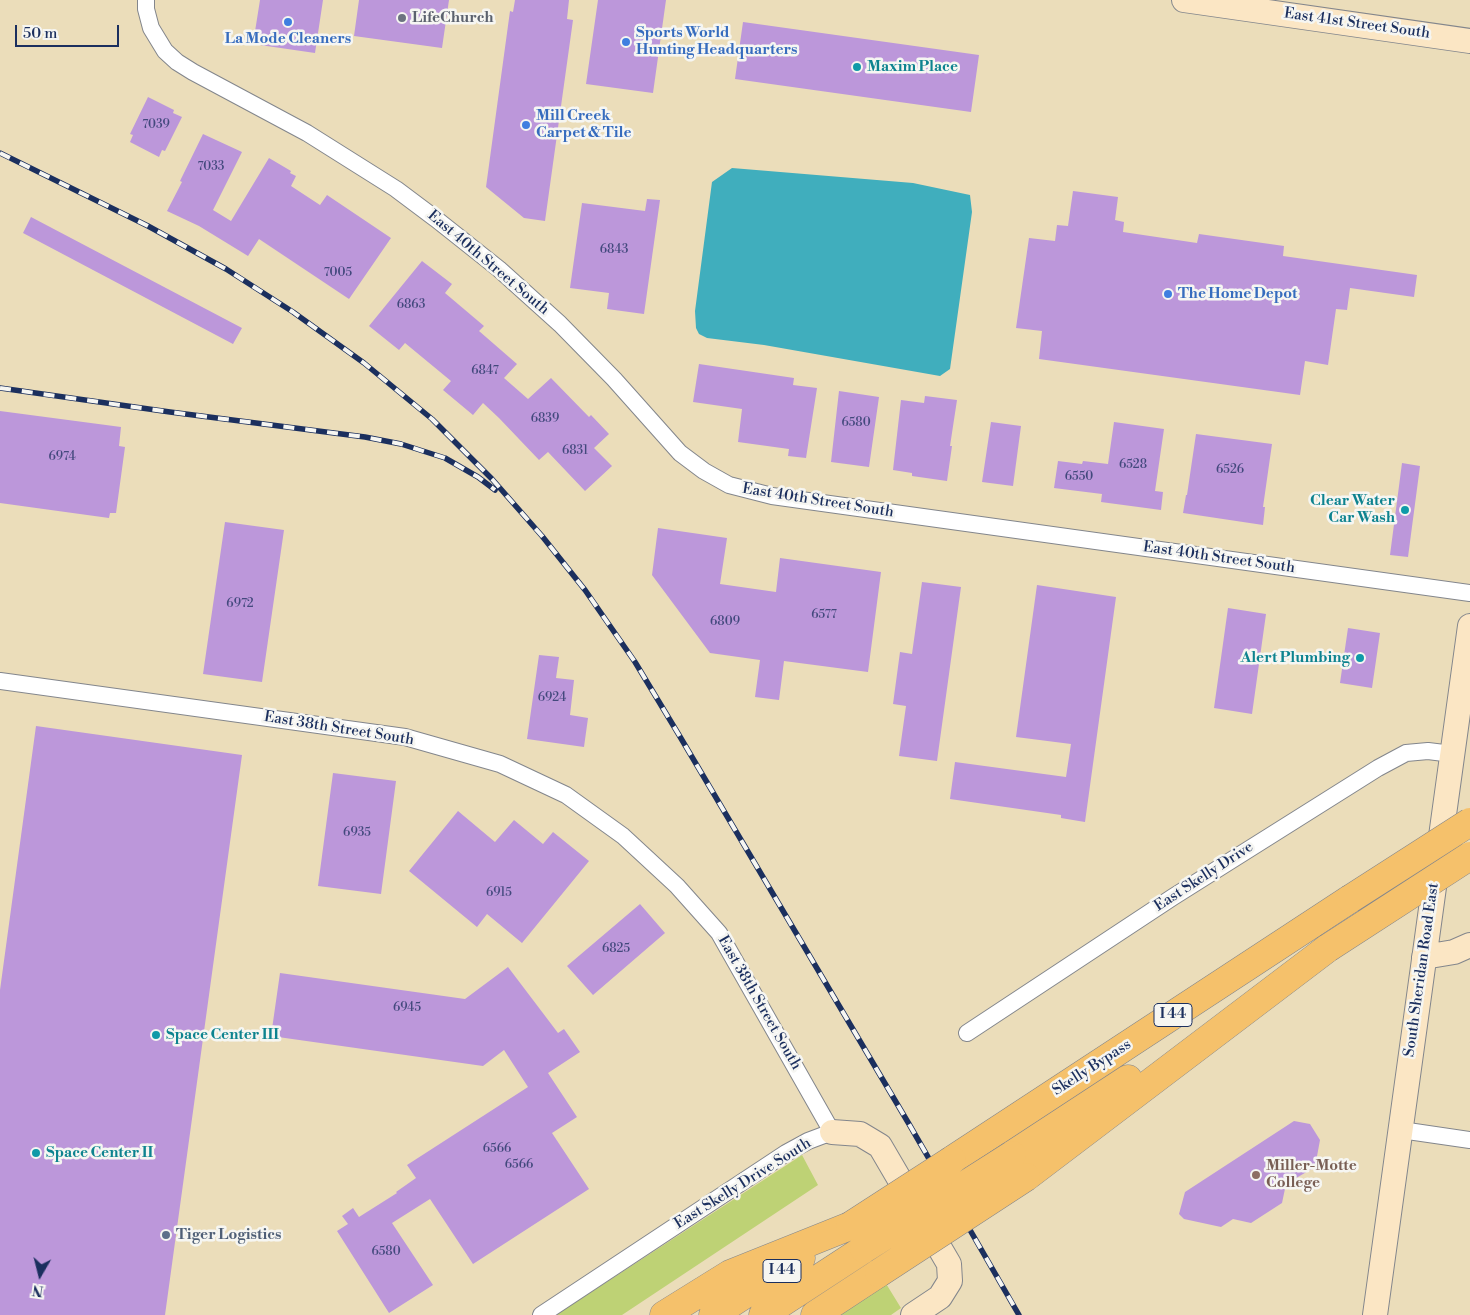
<!DOCTYPE html>
<html>
<head>
<meta charset="utf-8">
<style>
	body { margin:0 }
	#map { position:relative; width:1470px; height:1315px; overflow:hidden; background:#ebddba; font-family:"Libre Bodoni",serif }
	canvas { display:block }
	.north { position:absolute; left:15px; top:1250px; width:50px; height:50px; -webkit-text-stroke:4px #f6f6f2; paint-order:stroke; rotate:188deg; font-size:14px; font-weight:700; line-height:20px; text-align:center; color:#1b2f5e }
	.north::after { content:''; display:block; margin:auto; width:18px; height:22px; background:#1b2f5e; clip-path:polygon(50% 0,100% 100%,50% 72%,0 100%) }
	.scale { position:absolute; left:15px; top:25px; width:104px; height:22px; box-sizing:border-box; border:2px solid #1b2f5e; border-top:0; padding-left:6px; font-size:15px; line-height:18px; white-space:nowrap; color:#1b2f5e; -webkit-text-stroke:4px #f6f6f2; paint-order:stroke }
</style>
</head>
<body>
<div id="map">
<canvas width="1470" height="1315"></canvas>
<div class="north">N</div>
<div class="scale">50 m</div>
</div>
<script>
const ctx = document.querySelector('canvas').getContext('2d');
ctx.lineJoin = 'round';
function fill(path, color) { ctx.fillStyle = color; ctx.fill(path, 'evenodd'); }
const toPath = rows => new Path2D(rows.map(r => 'M' + r).join(''));
function trace(path, color, width, dash) { ctx.strokeStyle = color; ctx.lineWidth = width; ctx.lineCap = dash ? 'butt' : 'round'; ctx.setLineDash(dash || []); ctx.stroke(path); }
function drawText(font, color, halo, rows, align = 'center') {
  ctx.font = font + ' "Libre Bodoni",serif'; ctx.lineWidth = 5; ctx.setLineDash([]); ctx.textBaseline = 'middle'; ctx.strokeStyle = halo; ctx.fillStyle = color; for (const [text, x, y, turn = 0] of rows) {
    ctx.save(); ctx.translate(x, y); ctx.rotate((+turn || 0) * Math.PI / 180); ctx.textAlign = isNaN(turn) ? turn : align; if (halo) ctx.strokeText(text, 0, 0); ctx.fillText(text, 0, 0); ctx.restore();
  }
}
fill(toPath([
	[802,1155,818,1185,622,1315,556,1315],
	[885,1282,901,1308,891,1315,834,1315]
]), '#bed275');
fill(toPath([
	[732,168,913,183,970,195,972,212,950,369,940,376,764,345,707,338,699,334,696,328,695,311,712,182]
]), '#40aebd');
fill(toPath([
	[260,0,323,0,315,53,253,44],
	[359,0,449,0,442,48,354,36],
	[515,0,569,0,567,19,573,20,545,221,524,218,486,187,510,11,513,12],
	[598,0,666,0,653,93,586,84],
	[743,22,979,55,971,112,735,79],
	[148,97,174,110,173,113,182,117,165,151,162,150,159,157,130,142,133,135,130,134],
	[203,134,242,152,213,210,231,221,269,158,291,171,290,173,296,176,291,186,320,205,327,195,391,238,349,299,259,239,248,256,199,226,167,211,182,182,180,181],
	[1073,191,1118,197,1115,220,1124,222,1123,232,1197,243,1199,234,1284,246,1283,256,1417,275,1414,297,1350,288,1347,310,1336,309,1328,365,1305,361,1300,395,1039,359,1042,331,1016,328,1029,238,1055,241,1057,225,1068,226],
	[647,199,660,200,644,314,607,309,609,293,570,288,582,203,645,211],
	[31,217,242,328,233,344,23,233],
	[422,261,452,284,445,293,484,326,479,331,517,364,504,378,528,399,551,378,589,417,591,415,609,434,594,448,612,466,585,491,548,452,539,460,499,418,483,403,473,415,443,390,451,381,405,343,399,350,369,326],
	[699,364,794,378,793,385,817,388,806,458,788,456,789,449,738,442,742,409,693,402],
	[839,391,879,397,869,467,831,462],
	[925,396,957,400,950,446,952,446,947,481,912,476,912,473,893,470,901,400,924,403],
	[0,411,121,427,119,446,125,447,116,513,110,513,109,518,0,503],
	[991,422,1021,426,1013,486,982,482],
	[1114,422,1164,429,1155,491,1163,492,1161,510,1101,502,1102,494,1054,488,1058,461,1082,464,1083,461,1108,464],
	[1196,434,1272,444,1263,507,1265,507,1263,525,1183,513,1186,495,1187,495],
	[1402,463,1420,466,1408,557,1390,555],
	[225,522,284,530,262,682,203,674],
	[658,528,727,538,720,584,776,592,780,558,881,572,868,672,784,661,779,700,755,697,760,660,710,653,652,575],
	[922,582,961,587,937,761,899,756,906,706,893,704,900,652,912,654],
	[1037,585,1116,597,1085,822,1061,818,1061,815,950,799,955,762,1066,777,1071,744,1016,737],
	[1228,608,1266,614,1252,714,1214,708],
	[1348,628,1380,633,1372,688,1340,683],
	[539,655,559,657,556,678,574,680,570,715,588,718,584,747,527,739],
	[36,726,242,755,165,1315,0,1315,0,990],
	[333,773,396,781,381,894,318,886],
	[458,811,495,842,514,820,543,844,553,832,589,861,522,943,487,914,477,927,409,871],
	[640,904,665,933,593,995,567,966],
	[508,967,558,1033,564,1029,580,1052,548,1073,577,1117,552,1133,589,1189,473,1264,430,1199,392,1223,433,1285,389,1313,337,1231,348,1224,342,1216,353,1208,359,1217,397,1193,396,1192,416,1178,407,1165,528,1087,504,1050,483,1066,271,1036,280,973,465,999],
	[1294,1121,1310,1124,1320,1140,1315,1167,1286,1184,1282,1203,1251,1223,1233,1219,1221,1227,1184,1219,1179,1214,1185,1192]
]), '#bc97da');
const street = toPath([
	[146,0,146,9,151,28,165,51,177,62,193,72,307,133,396,189,436,219,499,269,560,324,614,379,680,453,704,471,729,485,772,496,1470,593],
	[0,681,405,737,500,764,566,795,623,836,677,886,719,933,832,1132,808,1141,786,1153,541,1315],
	[967,1033,1173,897,1378,768,1406,753,1428,751,1452,754],
	[1401,1130,1470,1140]
]);
const secondary = toPath([
	[1184,0,1470,41],
	[1424,957,1454,952,1470,945],
	[832,1132,860,1134,880,1146,949,1264,950,1281,940,1297,913,1315],
	[1375,1315,1470,626]
]);
const highway = toPath([
	[1012,1155,1128,1079],
	[952,1160,1350,899],
	[1026,1177,1328,948],
	[664,1315,730,1274,850,1226],
	[713,1315,801,1258],
	[763,1315,864,1249],
	[815,1315,879,1273]
]);
trace(street, '#83868c', 18);
trace(secondary, '#83868c', 26);
trace(highway, '#83868c', 29);
trace(street, '#fff', 16);
trace(secondary, '#fbe6c4', 24);
trace(highway, '#f5c16b', 28);
const rail = toPath([
	[0,153,148,226,226,269,293,312,364,363,432,419,492,479,542,536,585,590,635,662,679,735,909,1124,1019,1315],
	[0,388,170,412,365,437,401,444,445,458,478,477,495,490]
]);
trace(rail, '#1b2f5e', 5.5);
trace(rail, '#f6f6f2', 4, [11]);
const highwayBridge = toPath([
	[1350,899,1470,822],
	[1328,948,1470,856],
	[850,1226,952,1160],
	[864,1249,1012,1155],
	[879,1273,1026,1177]
]);
trace(highwayBridge, '#83868c', 29, []);
trace(highwayBridge, '#f5c16b', 28);
for (const [x, y, r, color] of [
	[402,18,5,"#6b7280"],
	[288,22,5,"#3f7fe0"],
	[626,42,5,"#3f7fe0"],
	[857,67,5,"#0f9aa8"],
	[526,125,5,"#3f7fe0"],
	[1168,294,5,"#3f7fe0"],
	[1405,510,5,"#0f9aa8"],
	[1360,658,5,"#0f9aa8"],
	[156,1035,5,"#0f9aa8"],
	[36,1153,5,"#0f9aa8"],
	[1256,1175,5,"#8d6e63"],
	[166,1235,5,"#5c6f8a"]
]) { const dot = new Path2D(); dot.arc(x, y, r, 0, 2 * Math.PI); ctx.fillStyle = color; ctx.fill(dot); trace(dot, '#f6f6f2', 2); }
drawText('12px', '#43497d', null, [
	["7039",156,125],
	["7033",211,167],
	["6843",614,250],
	["7005",338,273],
	["6863",411,305],
	["6847",485,371],
	["6839",545,419],
	["6580",856,423],
	["6831",575,451],
	["6974",62,457],
	["6528",1133,465],
	["6526",1230,470],
	["6550",1079,477],
	["6972",240,604],
	["6577",824,615],
	["6809",725,622],
	["6924",552,698],
	["6935",357,833],
	["6915",499,893],
	["6825",616,949],
	["6945",407,1008],
	["6566",497,1149],
	["6566",519,1165],
	["6580",386,1252]
]);
for (const [x, y, w] of [
	[1173,1015,38],
	[782,1271,38]
]) { const box = new Path2D(); box.roundRect(x - w / 2, y - 11.5, w, 23, 4); ctx.fillStyle = '#f6f6f2'; ctx.fill(box); trace(box, '#1b2f5e', 1); }
drawText('bold 14px', '#1b2f5e', null, [
	["I 44",1173,1015],
	["I 44",782,1271]
]);
drawText('bold 15px', '#5b616d', '#f6f6f2', [
	["LifeChurch",412,18]
], 'left');
drawText('15px', '#1b2f5e', '#f6f6f2', [
	["East 41st Street South",1357,24,8],
	["East 40th Street South",488,263,40],
	["East 40th Street South",818,501,9],
	["East 40th Street South",1219,558,8],
	["East 38th Street South",339,729,9],
	["East Skelly Drive",1204,877,-33],
	["South Sheridan Road East",1422,970,-82],
	["East 38th Street South",759,1003,60],
	["Skelly Bypass",1092,1068,-33],
	["East Skelly Drive South",743,1184,-32]
]);
drawText('bold 15px', '#366cbe', '#f6f6f2', [
	["Sports World",636,33],
	["Hunting Headquarters",636,50],
	["La Mode Cleaners",288,39,"center"],
	["Mill Creek",536,116],
	["Carpet & Tile",536,133],
	["The Home Depot",1178,294]
], 'left');
drawText('bold 15px', '#0d838f', '#f6f6f2', [
	["Maxim Place",867,67],
	["Clear Water",1395,501,"right"],
	["Car Wash",1395,518,"right"],
	["Alert Plumbing",1350,658,"right"],
	["Space Center III",166,1035],
	["Space Center II",46,1153]
], 'left');
drawText('bold 15px', '#785e54', '#f6f6f2', [
	["Miller-Motte",1266,1166],
	["College",1266,1183]
], 'left');
drawText('bold 15px', '#4e5e75', '#f6f6f2', [
	["Tiger Logistics",176,1235]
], 'left');
</script>
</body>
</html>
